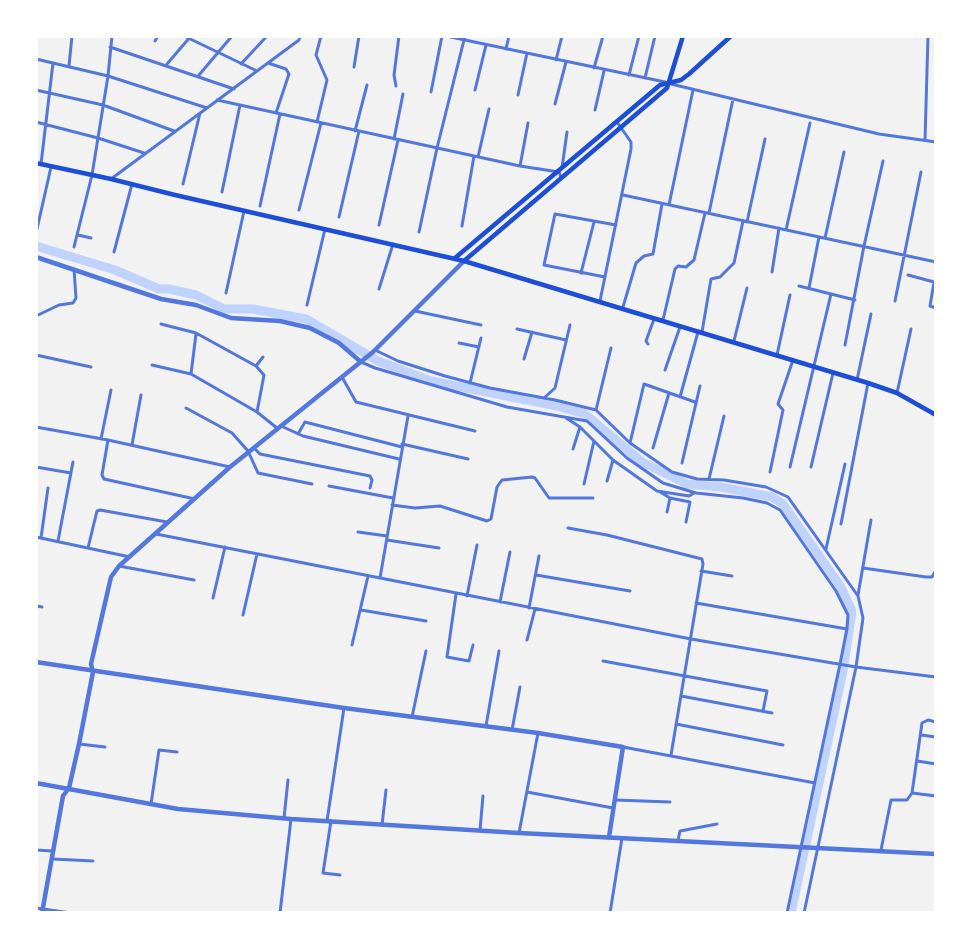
<!DOCTYPE html>
<html>
<head>
<meta charset="utf-8">
<style>
	body { margin:0 }
	#map { position:relative; width:972px; height:949px; overflow:hidden; background:#f2f2f2; font-family:Overpass,sans-serif }
	canvas { display:block }
	.frame { position:absolute; inset:0; border:38px solid #fff; pointer-events:none }
</style>
</head>
<body>
<div id="map">
<canvas width="972" height="949"></canvas>
<div class="frame"></div>
</div>
<script>
const ctx = document.querySelector('canvas').getContext('2d');
ctx.lineJoin = 'round';
const toPath = rows => new Path2D(rows.map(r => 'M' + r).join(''));
function trace(path, color, width, dash) { ctx.strokeStyle = color; ctx.lineWidth = width; ctx.lineCap = dash ? 'butt' : 'round'; ctx.setLineDash(dash || []); ctx.stroke(path); }
trace(toPath([
	[36,246,115,270,159,289,169,289,196,295,224,309,253,309,306,319,378,361,431,381,557,406,585,414,642,462,687,484,721,487,772,497,783,504,841,587,852,611,843,671,791,913]
]), '#bfd3fe', 9);
trace(toPath([
	[184,36,257,71],
	[446,36,665,82],
	[155,41,158,36],
	[110,47,234,89],
	[506,49,509,36],
	[36,59,108,76,207,108],
	[556,60,562,36],
	[268,63,286,69,289,74,276,113],
	[167,64,191,36],
	[241,64,267,36],
	[69,66,72,36],
	[354,67,359,36],
	[594,68,603,36],
	[199,75,232,36],
	[629,75,639,36],
	[645,78,655,36],
	[671,84,879,134,936,142],
	[396,86,394,75,399,36],
	[36,90,103,105,174,131],
	[475,90,486,45],
	[431,92,442,36],
	[518,95,527,53],
	[217,100,520,166,559,172,561,177],
	[555,104,566,62],
	[595,110,604,71],
	[36,122,98,138,144,153],
	[317,122,327,80,316,55,321,36],
	[355,131,367,85],
	[394,139,403,94],
	[925,140,928,36],
	[478,157,489,109],
	[41,164,53,63],
	[520,166,528,123],
	[562,168,567,132],
	[111,179,299,40,300,36],
	[183,184,200,113],
	[222,192,240,105],
	[623,195,936,262],
	[669,205,693,90],
	[260,206,280,114],
	[299,210,321,123],
	[709,213,733,99],
	[339,217,359,131],
	[747,222,765,139],
	[379,225,398,140],
	[462,226,474,156],
	[37,229,51,167],
	[786,230,810,123],
	[419,232,437,148,465,36],
	[78,235,91,238],
	[825,238,844,152],
	[74,247,92,175,108,76,112,36],
	[114,252,132,184],
	[772,272,779,228],
	[581,273,594,222],
	[908,275,934,282,930,306,936,308],
	[605,277,544,265,555,214,616,225],
	[799,286,855,300],
	[809,288,819,237],
	[379,289,393,244],
	[226,293,244,211],
	[600,301,631,149,631,142,617,122],
	[895,301,921,172],
	[307,305,325,229],
	[623,307,636,263,644,256,653,254,662,204],
	[415,311,481,325],
	[36,316,59,305,73,303,76,298,74,269],
	[663,320,675,269,678,266,686,267,694,260,705,213],
	[161,324,196,333,256,366],
	[517,329,566,340],
	[702,332,711,279,720,277,734,263,743,221],
	[734,341,747,288],
	[459,343,479,347],
	[648,344,646,341,654,319],
	[845,345,864,246,883,161],
	[375,350,398,361,445,376,490,388,555,400,596,410,630,443,672,472,697,479,724,480,766,487,788,497,858,596,863,618,856,667,804,913],
	[36,355,91,367],
	[777,355,790,295],
	[524,359,532,332],
	[361,362,375,368,507,407,587,421,627,458,663,483,696,493,743,498,767,503,780,510,836,591,848,615,847,629,840,664,787,913],
	[152,365,191,374,257,412,277,428],
	[665,370,680,327],
	[191,374,196,334],
	[342,377,356,402,475,431],
	[857,380,871,314],
	[470,383,481,338],
	[897,393,911,329],
	[680,397,698,332],
	[544,398,555,388,570,325],
	[186,408,232,433,248,451,258,473,312,484],
	[596,410,611,348],
	[257,412,264,375,256,366,263,357],
	[566,418,580,427,613,460,657,491,689,496,694,493],
	[281,426,303,436,399,459],
	[36,427,108,440,230,467],
	[298,434,305,422,402,447],
	[101,439,111,390],
	[108,440,102,475,104,479,195,499],
	[630,443,644,384,695,402],
	[402,444,468,459],
	[132,445,141,395],
	[254,448,260,454,370,476,372,480,370,488],
	[653,448,669,393],
	[573,449,580,427],
	[682,463,700,386],
	[36,467,71,473],
	[790,467,831,294],
	[811,467,833,373],
	[770,472,783,410,778,404,793,360],
	[709,479,724,416],
	[607,481,613,460],
	[584,484,594,441],
	[329,486,393,498],
	[660,492,670,498,690,502,686,522],
	[392,505,415,508,440,506,487,521,491,519,497,487,502,480,532,477,535,478,549,498,593,498],
	[667,512,670,498],
	[841,524,868,383],
	[568,528,607,535,702,559,703,564,671,755],
	[358,532,387,536],
	[156,534,691,639,856,667,936,677],
	[36,537,130,557],
	[41,538,48,488],
	[387,540,439,548],
	[58,541,73,462],
	[88,548,97,511,100,510,167,522],
	[826,549,845,464],
	[119,566,194,580],
	[863,568,926,577,932,577,936,570],
	[701,571,732,576],
	[536,575,630,591],
	[380,578,408,416],
	[456,594,447,657,469,661,473,645],
	[858,595,871,520],
	[467,596,477,545],
	[213,598,225,547],
	[500,602,510,552],
	[696,603,847,629],
	[36,606,42,607],
	[529,608,539,556],
	[361,610,426,621],
	[243,615,257,554],
	[527,640,535,609],
	[352,645,368,576],
	[603,661,767,691,763,711],
	[681,696,772,713],
	[412,717,426,651],
	[676,724,783,745],
	[486,726,499,651],
	[512,730,520,687],
	[921,735,936,737],
	[79,744,105,747],
	[623,747,815,783],
	[917,761,936,764],
	[527,792,613,808],
	[912,793,936,796],
	[615,800,670,802],
	[151,804,159,750,177,752],
	[284,818,288,780],
	[327,821,344,708],
	[331,821,323,873,340,875],
	[382,825,386,790],
	[480,830,483,796],
	[519,833,538,733],
	[678,840,680,831,717,824],
	[36,850,52,851],
	[881,850,891,800,907,800,912,793,922,723,928,720,936,722],
	[53,859,93,861],
	[36,908,71,913],
	[280,913,291,819],
	[610,913,622,838]
]), '#5277de', 3);
trace(toPath([
	[36,257,161,299,196,305,231,318,280,321,310,328,339,343,361,362],
	[36,662,344,708,538,733,623,747,609,837],
	[36,783,178,809,291,819,519,833,936,854],
	[42,913,63,796,69,788,79,744,93,672,91,664,111,577,119,566,230,467,373,352,464,261]
]), '#5277de', 4.5);
trace(toPath([
	[36,163,111,179,175,195,464,261,868,383,897,393,936,415],
	[455,258,660,85,681,80,689,74,731,36],
	[464,261,667,88,683,36]
]), '#1d4ed8', 4.5);
</script>
</body>
</html>
